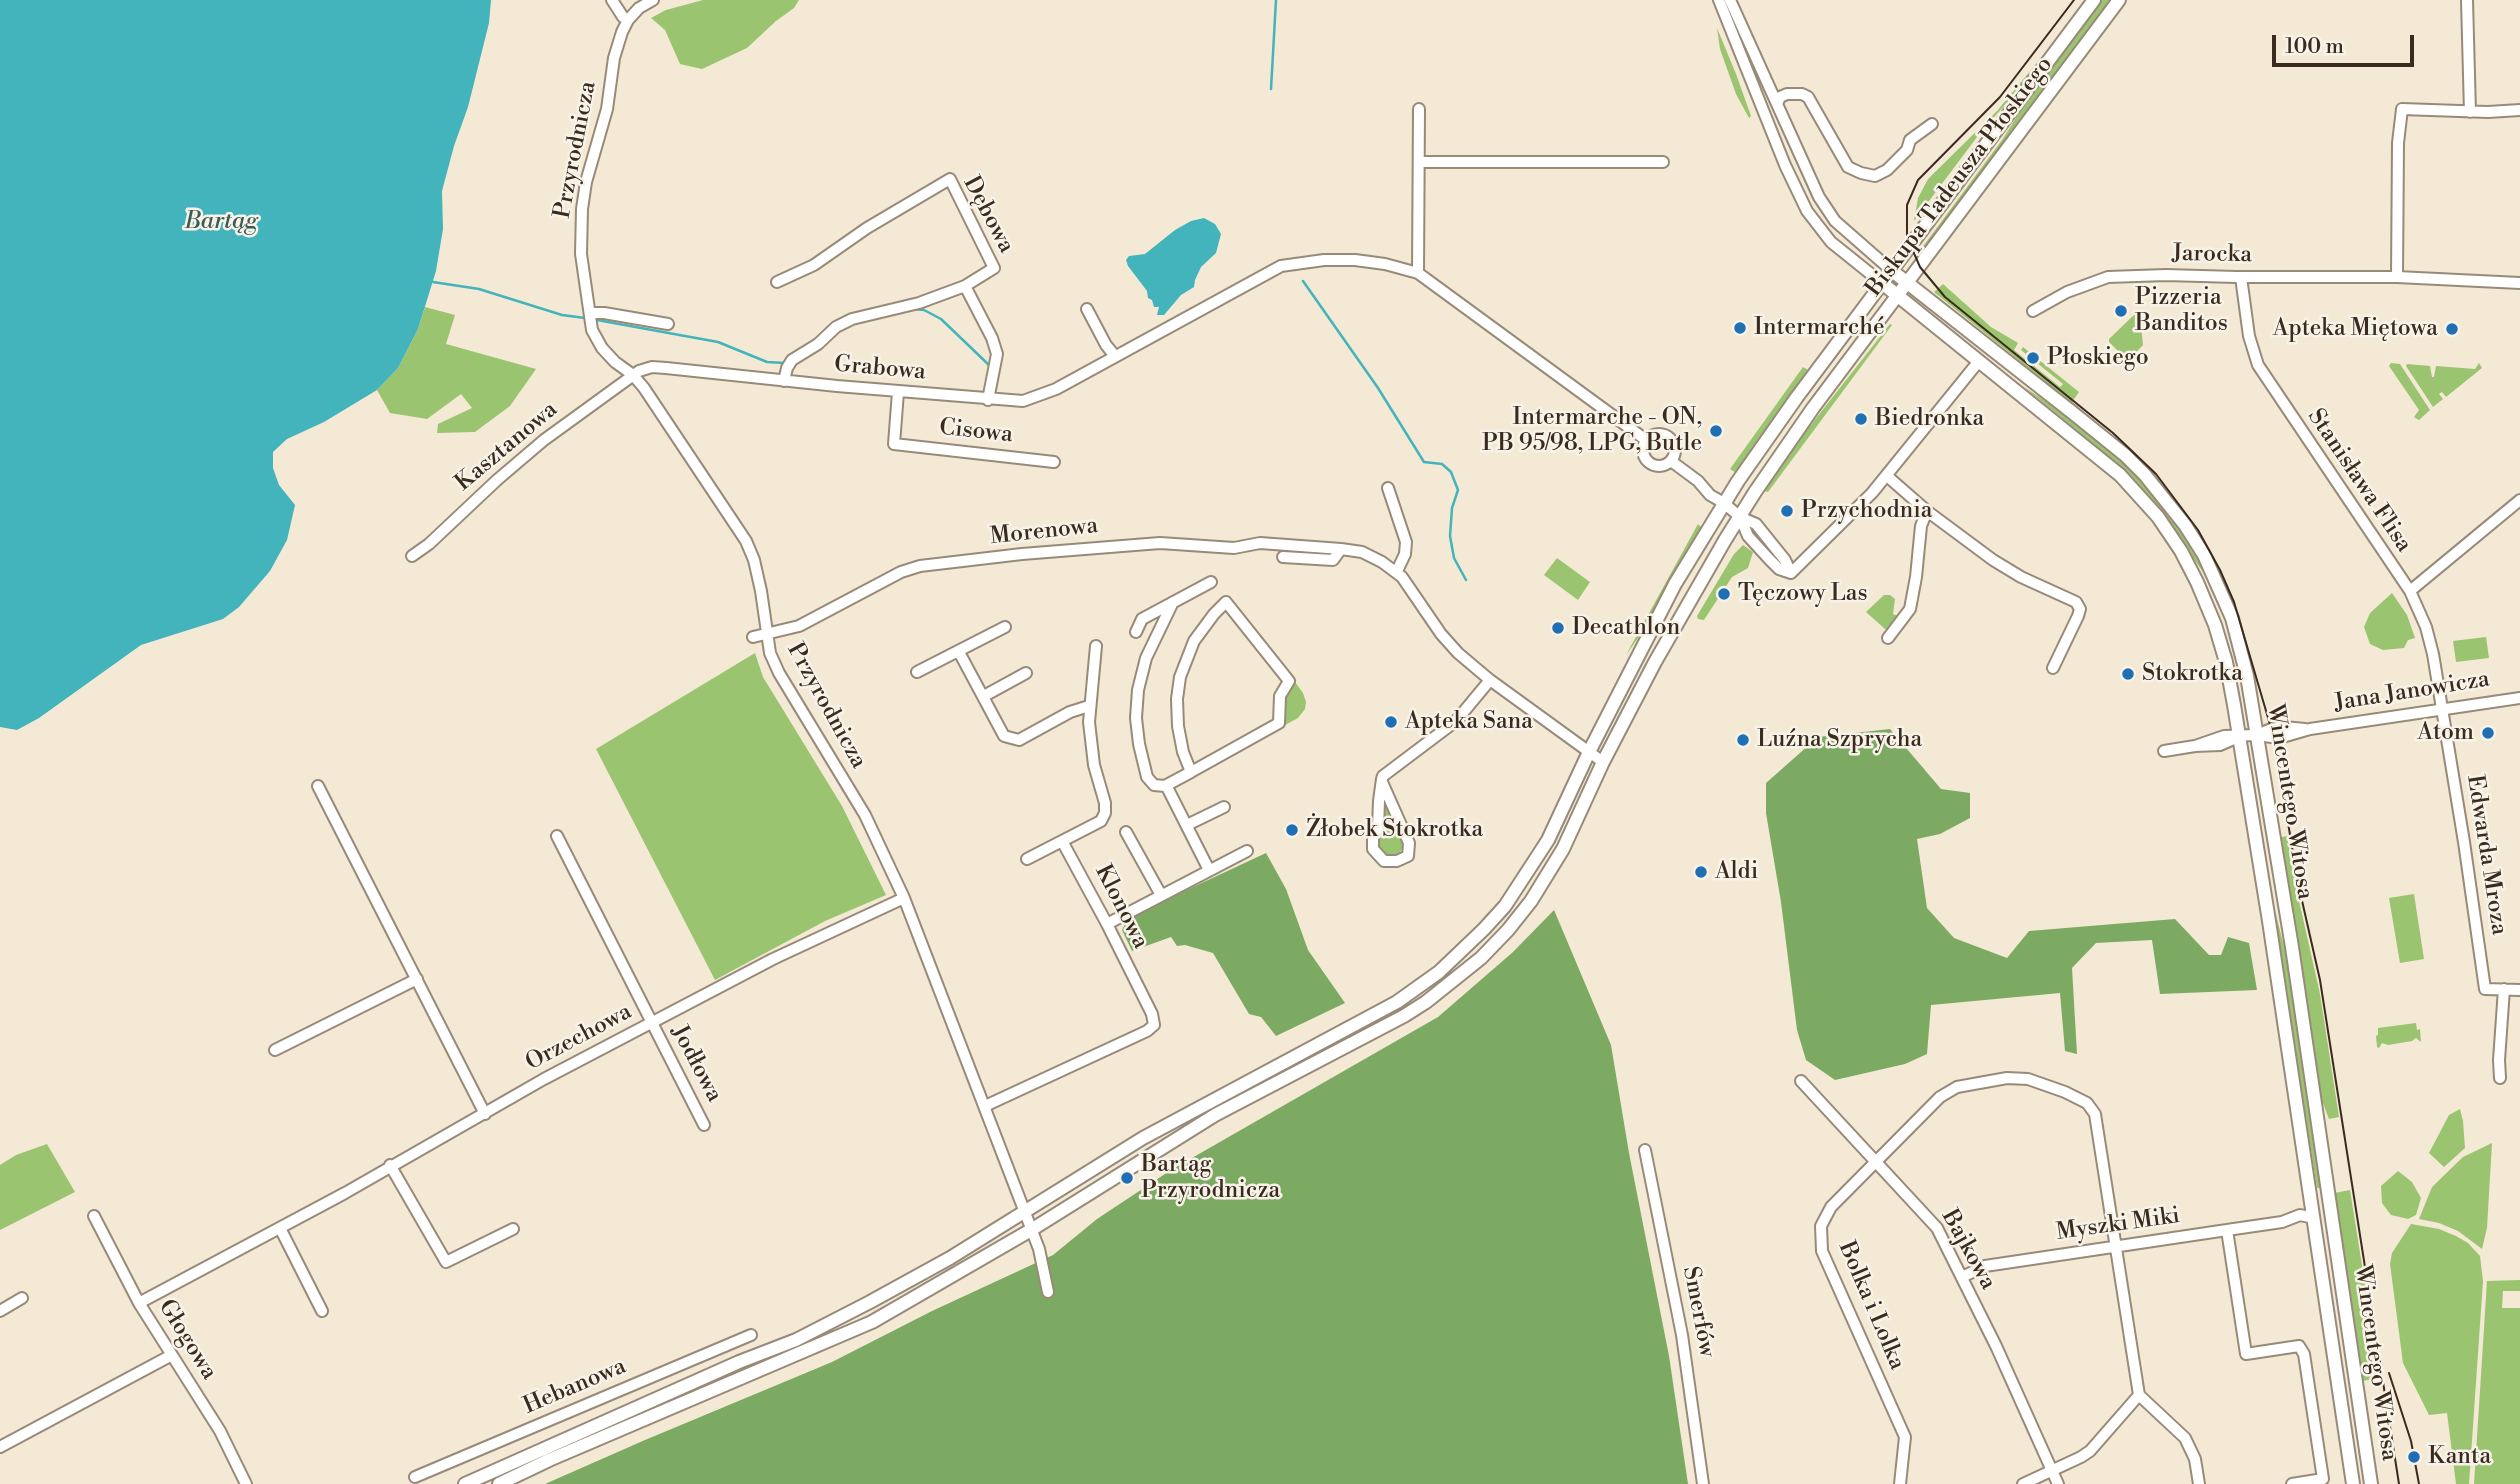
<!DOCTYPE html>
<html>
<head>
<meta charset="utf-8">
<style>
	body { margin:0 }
	#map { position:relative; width:2520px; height:1484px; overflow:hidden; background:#f4e9d4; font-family:"Libre Bodoni",serif }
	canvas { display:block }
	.scale { position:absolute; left:2272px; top:35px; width:142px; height:32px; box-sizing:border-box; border:4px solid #3b2a1e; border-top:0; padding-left:9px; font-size:21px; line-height:24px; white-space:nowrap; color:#3b2a1e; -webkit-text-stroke:5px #f7f3e8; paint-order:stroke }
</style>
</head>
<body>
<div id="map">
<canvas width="2520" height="1484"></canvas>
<div class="scale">100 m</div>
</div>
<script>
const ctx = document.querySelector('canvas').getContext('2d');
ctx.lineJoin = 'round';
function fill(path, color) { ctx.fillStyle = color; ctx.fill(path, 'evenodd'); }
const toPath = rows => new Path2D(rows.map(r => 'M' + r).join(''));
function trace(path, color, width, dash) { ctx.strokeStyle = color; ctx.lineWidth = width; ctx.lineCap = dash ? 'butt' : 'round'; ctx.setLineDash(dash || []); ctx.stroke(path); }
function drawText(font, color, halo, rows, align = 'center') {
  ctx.font = font + ' "Libre Bodoni",serif'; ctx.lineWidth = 5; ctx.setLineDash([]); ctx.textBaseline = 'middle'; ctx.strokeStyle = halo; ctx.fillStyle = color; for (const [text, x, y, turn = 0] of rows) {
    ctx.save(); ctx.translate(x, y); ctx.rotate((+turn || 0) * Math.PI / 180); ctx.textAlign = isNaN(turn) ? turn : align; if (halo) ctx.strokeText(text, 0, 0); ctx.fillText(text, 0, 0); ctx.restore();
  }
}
fill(toPath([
	[703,0,799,0,794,8,776,21,747,48,702,69,680,64,665,30,651,18,666,10],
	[2101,0,2111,0,1922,252,1921,249,2002,140,2031,94],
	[1717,28,1736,74,1751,116,1749,118,1736,94,1720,49],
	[2051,46,2019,90,1983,129,1914,221,1918,198,1928,179,1997,111],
	[1943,284,1991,327,2018,343,2014,350,2060,387,2063,384,2021,350,2023,347,2079,392,2072,402,2119,441,1934,292],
	[425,307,455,315,446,344,536,369,510,406,475,432,437,433,438,424,472,408,461,394,427,419,390,413,377,390,398,368,418,329],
	[2135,314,2140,316,2143,345,2128,361,2109,342,2109,339],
	[1890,324,1892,325,1768,492,1764,491,1788,454],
	[2391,363,2400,364,2430,410,2419,420,2414,417,2419,410,2389,366],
	[2479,363,2482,368,2446,397,2442,392,2439,394,2443,399,2433,407,2406,366,2407,364,2430,366,2432,377,2434,377,2436,366,2475,369],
	[1803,367,1808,370,1736,473,1730,469],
	[2024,387,2058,409,2125,462,2171,516,2207,574,2205,575,2166,519,2135,482,2095,445],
	[1698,524,1702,528,1646,627,1626,655],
	[1743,545,1753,552,1748,568,1732,577,1704,620,1698,619,1697,616,1734,554],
	[1557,558,1590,582,1578,600,1544,575],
	[2392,593,2407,615,2415,638,2408,640,2404,648,2383,650,2370,644,2364,627,2370,613],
	[1884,595,1890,595,1895,599,1893,614,1898,616,1889,629,1885,629,1866,612],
	[2486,637,2489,658,2456,662,2453,641],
	[755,653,763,677,842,806,886,895,825,921,715,980,596,749],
	[1295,682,1303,693,1306,702,1305,709,1298,718,1285,725,1283,709,1285,698],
	[1384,805,1387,805,1404,845,1398,856,1386,857,1376,846],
	[2287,836,2295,883,2320,994,2339,1117,2329,1119,2321,1098,2283,861,2282,837],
	[2414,894,2424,959,2400,963,2389,898],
	[2276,915,2287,958,2323,1188,2317,1188,2274,916],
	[2416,1023,2417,1030,2420,1029,2421,1042,2416,1038,2412,1041,2388,1045,2382,1043,2379,1048,2377,1047,2376,1036,2378,1035,2378,1028],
	[2460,1109,2463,1121,2465,1148,2444,1167,2429,1153,2449,1115],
	[2492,1143,2487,1228,2482,1249,2458,1231,2439,1223,2419,1219,2432,1187,2463,1157],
	[47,1144,75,1192,0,1230,0,1165,16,1155],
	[2398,1171,2412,1182,2421,1198,2416,1215,2408,1219,2391,1215,2382,1203,2381,1186],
	[2350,1190,2380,1378,2362,1381,2334,1193],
	[2411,1224,2439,1229,2456,1236,2468,1243,2480,1256,2483,1281,2469,1484,2456,1484,2447,1413,2429,1415,2403,1363,2390,1264,2392,1253],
	[2520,1280,2520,1291,2503,1291,2502,1308,2520,1308,2520,1484,2474,1484,2487,1281]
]), '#9bc470');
fill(toPath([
	[1890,729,1941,789,1970,793,1970,818,1940,834,1917,839,1927,908,1954,938,2007,958,2029,931,2175,919,2209,955,2221,955,2228,937,2249,943,2257,990,2160,994,2152,940,2096,943,2072,968,2077,1054,2065,1051,2060,993,1931,1005,1927,1054,1905,1064,1835,1080,1806,1060,1797,1030,1781,902,1766,813,1766,783,1818,737],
	[1266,853,1286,889,1308,950,1345,1003,1276,1036,1261,1017,1249,1014,1213,953,1185,945,1177,946,1171,937,1132,951,1122,930,1126,922,1132,920,1133,915],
	[1554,910,1611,1045,1629,1153,1669,1356,1688,1484,545,1484,645,1440,832,1362,932,1311,1053,1255,1097,1219,1171,1170,1438,1017,1513,952]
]), '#7caa62');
fill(toPath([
	[0,0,491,0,489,23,468,107,454,146,442,191,443,229,436,271,418,329,398,368,377,390,324,422,287,439,273,452,273,468,279,485,295,505,287,540,270,571,239,607,223,619,141,645,39,718,17,730,0,727],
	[1204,218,1215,224,1221,234,1216,253,1201,267,1195,280,1194,287,1181,295,1164,315,1157,315,1159,307,1154,307,1152,300,1148,298,1147,291,1128,266,1126,260,1129,256,1145,254,1175,230,1191,221]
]), '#43b3bc');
trace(toPath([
	[1271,89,1276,0],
	[1303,281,1378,388,1424,462,1442,464,1451,472,1458,490,1452,508,1450,536,1454,558,1466,580],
	[433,282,479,289,562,315,585,318],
	[913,309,924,310,941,319,990,366],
	[597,320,718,342,767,362,785,363]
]), '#43b3bc', 2.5);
const minor = toPath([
	[612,0,623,17,628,20,622,32,614,58,607,109,586,182,582,209,581,254,592,330,602,348,615,362,633,375,644,388,746,541,754,560,761,591,770,653,779,673,865,815,904,898,1039,1249,1048,1292],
	[1719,0,1785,165,1807,211,1831,242,1882,283],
	[1730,0,1819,197,1835,221,1891,270],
	[2467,0,2470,112],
	[628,20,639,8,653,0],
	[1777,104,1780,97,1787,94,1802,94,1808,97,1848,167,1861,173,1875,176,1887,170,1907,150,1910,140,1932,124],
	[1419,162,1663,162],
	[1418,273,1419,109],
	[2241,277,2249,336,2258,365,2410,591,2426,627,2433,654,2464,842,2485,989,2520,990],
	[2397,277,2398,143,2402,109,2488,112,2520,110],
	[777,282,814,265,867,228,950,179,994,268,965,286,992,338,997,354,988,400],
	[1087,309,1106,345,1115,356],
	[2033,311,2067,292,2108,277,2166,275,2236,277,2397,277,2520,283],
	[590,313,604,313,668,324],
	[784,381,787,368,792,360,818,344,836,327,852,319,919,303,965,286],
	[898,392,894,444,1054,462],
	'1643 450a16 16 0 1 1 32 0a16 16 0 1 1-32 0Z',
	[1671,461,1698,481,1710,495,1724,503,1740,517,1756,524,1785,560,1791,573],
	[1887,476,1927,511,1993,560,2021,577,2076,602,2080,609,2078,616,2053,668],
	[1388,488,1406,542,1405,554,1397,571],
	[1740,517,1748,536,1769,559,1779,569,1791,573],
	[412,556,429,544,497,480,544,440,639,371,652,367,666,368,837,386,1023,401,1056,389,1281,266,1324,260,1355,260,1385,264,1418,273,1646,440],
	[1283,557,1333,560,1341,549,1362,552,1382,562,1402,577,1441,634,1458,653,1490,680,1603,762],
	[1791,573,1872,493,1979,361],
	[2410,591,2520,500],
	[1173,602,1146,658,1138,690,1136,718,1139,744,1147,777,1154,785,1165,786,1191,772],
	[1226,602,1289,681,1280,696,1279,723,1191,772,1183,752,1178,726,1177,699,1180,677,1194,641,1214,614,1226,602],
	[1136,632,1142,619,1211,582],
	[753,637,799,626,901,572,920,566,1022,554,1160,543,1234,548,1260,543,1341,549],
	[1888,638,1910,609,1916,577,1921,526,1927,511],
	[959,652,1004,736,1019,740,1070,712,1089,706],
	[917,672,1005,627],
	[984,696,1026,673],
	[2257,735,2271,729,2284,727,2305,729],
	[2195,746,2224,736,2257,735,2279,738,2310,729,2520,698],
	[2164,751,2195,746,2220,745,2236,738],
	[1382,782,1409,843,1408,856,1397,861,1384,861,1373,849,1373,838,1378,828,1379,801,1382,779,1383,776,1456,721,1490,680],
	[318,786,485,1114],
	[1168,789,1209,870],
	[1187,825,1224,807],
	[1126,832,1161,895],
	[557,836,704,1125],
	[1027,859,1101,821,1105,813,1105,803,1094,765,1089,722,1096,646],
	[1107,924,1247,851],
	[275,1050,417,979],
	[2500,1078,2499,1060,2504,989],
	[1801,1081,1937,1228,1996,1346,2058,1484],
	[985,1106,1147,1031,1154,1025,1152,1014,1107,924,1062,841],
	[1645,1150,1682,1335,1703,1484],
	[390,1165,446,1262,513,1229],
	[94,1216,139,1303,220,1431,246,1484],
	[280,1228,322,1311],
	[2227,1230,2246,1354,2299,1346,2304,1354,2323,1479,2292,1484],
	[1962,1277,1985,1266,2227,1230,2282,1222,2300,1215,2314,1218],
	[139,1303,345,1193,544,1079,773,959,904,898],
	[0,1311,22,1298],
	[0,1447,170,1356],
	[415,1477,751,1335],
	[1900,1484,1905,1437,1822,1251,1821,1226,1831,1207,1940,1097,1957,1087,2007,1078,2028,1079,2065,1092,2087,1103,2095,1114,2139,1395,2185,1438,2195,1459,2199,1484],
	[2023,1484,2081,1457,2090,1451,2139,1395]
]);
const major = toPath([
	[1891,270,2073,413,2125,455,2145,475,2185,525,2204,555,2232,618,2247,676,2292,947,2371,1484],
	[1882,283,2120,475,2158,517,2181,551,2197,582,2215,625,2226,662,2234,705,2269,921,2353,1484],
	[465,1484,739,1362,796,1340,870,1302,950,1258,1143,1138,1397,1002,1439,972,1484,929,1505,906,1548,840,1589,752,1675,584,1738,481,1797,397,2094,0],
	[499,1484,549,1460,872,1322,1031,1230,1215,1115,1404,1016,1426,1002,1481,958,1508,930,1531,901,1563,849,1603,762,1655,662,1725,540,1755,492,1813,408,2119,0]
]);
trace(minor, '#988a79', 14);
trace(major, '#988a79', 16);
trace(minor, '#fff', 10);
trace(major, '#fff', 12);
trace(toPath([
	[2074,0,2000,97,1918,180,1907,205,1907,237,1920,267,1945,297,2113,433,2156,474,2198,530,2220,570,2234,602,2274,738,2298,883,2320,980,2399,1484],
	[2389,1373,2411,1441,2419,1484]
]), '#3b2a1e', 2);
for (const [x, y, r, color] of [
	[2121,311,7,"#1f6fb2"],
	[1740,328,7,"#1f6fb2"],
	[2452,329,7,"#1f6fb2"],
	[2033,358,7,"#1f6fb2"],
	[1861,419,7,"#1f6fb2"],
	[1716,431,7,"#1f6fb2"],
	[1787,511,7,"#1f6fb2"],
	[1724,594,7,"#1f6fb2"],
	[1558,628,7,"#1f6fb2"],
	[2128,674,7,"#1f6fb2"],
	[1391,722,7,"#1f6fb2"],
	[2488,733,7,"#1f6fb2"],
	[1743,740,7,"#1f6fb2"],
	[1292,830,7,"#1f6fb2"],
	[1701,872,7,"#1f6fb2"],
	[1127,1178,7,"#1f6fb2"],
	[2414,1457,7,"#1f6fb2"]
]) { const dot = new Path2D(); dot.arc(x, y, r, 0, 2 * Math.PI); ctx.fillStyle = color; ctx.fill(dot); trace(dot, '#f7f3e8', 2.5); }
drawText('23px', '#3b2a1e', '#f7f3e8', [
	["Przyrodnicza",576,150,-79],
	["Biskupa Tadeusza Płoskiego",1960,177,-53],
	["Dębowa",988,215,62],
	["Jarocka",2212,255,1],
	["Grabowa",880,369,5],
	["Cisowa",976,432,6],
	["Kasztanowa",507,447,-40],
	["Stanisława Flisa",2359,481,56],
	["Morenowa",1044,532,-6],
	["Jana Janowicza",2412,692,-9],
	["Przyrodnicza",826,706,61],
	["Wincentego Witosa",2289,802,81],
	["Edwarda Mroza",2486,855,81],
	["Klonowa",1121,907,63],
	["Orzechowa",579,1038,-28],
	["Jodłowa",696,1064,62],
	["Myszki Miki",2118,1225,-8],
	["Bajkowa",1968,1250,61],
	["Bolka i Lolka",1871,1306,67],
	["Smerfów",1698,1312,79],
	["Głogowa",187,1340,58],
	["Wincentego Witosa",2375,1363,82],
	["Hebanowa",575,1387,-23]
]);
drawText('23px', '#3b2a1e', '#f7f3e8', [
	["Pizzeria",2135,298],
	["Banditos",2135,324],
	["Intermarché",1754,328],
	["Apteka Miętowa",2438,329,"right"],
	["Płoskiego",2047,358],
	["Intermarche - ON,",1702,418,"right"],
	["PB 95/98, LPG, Butle",1702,444,"right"],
	["Biedronka",1875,419],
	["Przychodnia",1801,511],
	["Tęczowy Las",1738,594],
	["Decathlon",1572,628],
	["Stokrotka",2142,674],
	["Apteka Sana",1405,722],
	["Atom",2474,733,"right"],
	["Luźna Szprycha",1757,740],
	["Żłobek Stokrotka",1306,830],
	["Aldi",1715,872],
	["Bartąg",1141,1165],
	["Przyrodnicza",1141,1191],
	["Kanta",2428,1457]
], 'left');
drawText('italic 24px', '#3e5a55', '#f7f3e8', [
	["Bartąg",221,222]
]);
</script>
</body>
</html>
